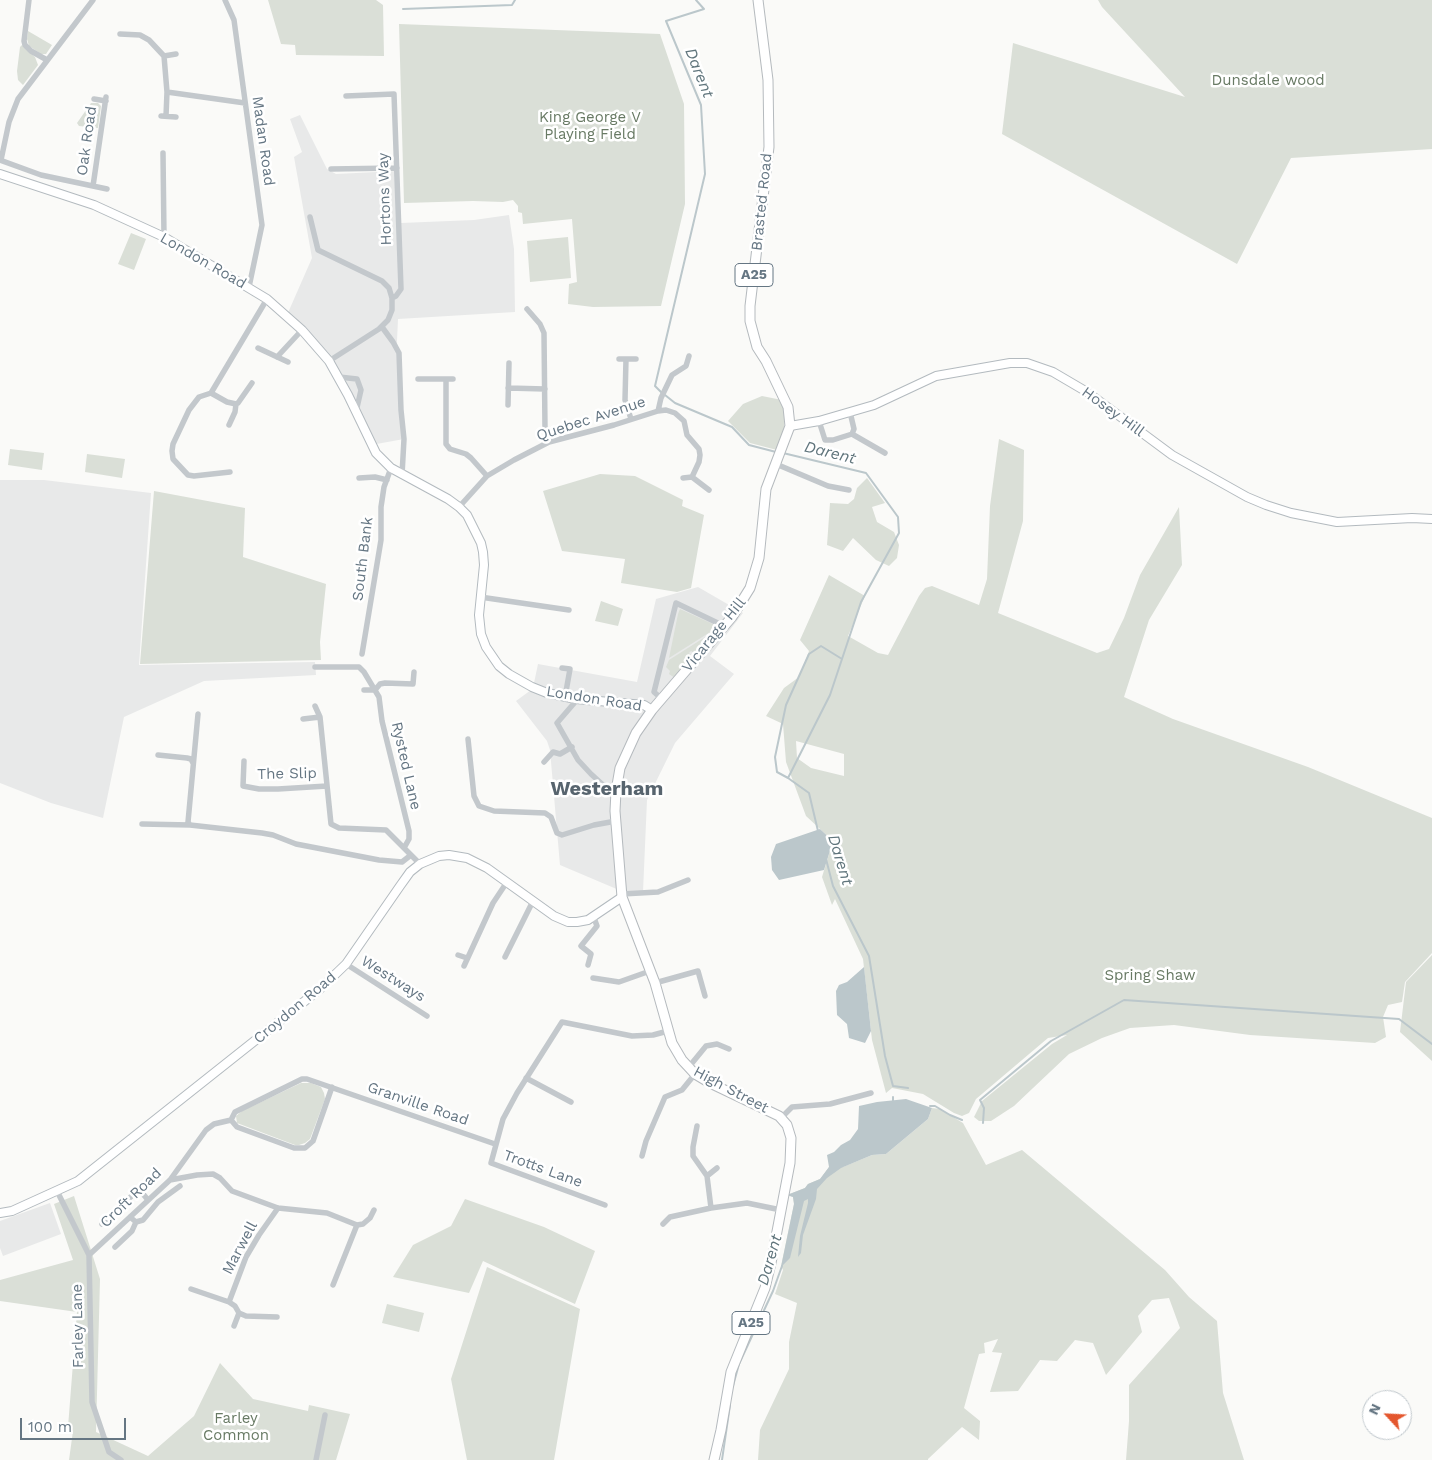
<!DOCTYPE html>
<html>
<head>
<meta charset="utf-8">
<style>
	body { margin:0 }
	#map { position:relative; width:1432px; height:1460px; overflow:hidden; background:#fafaf8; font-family:"Work Sans",sans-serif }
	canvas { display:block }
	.north { position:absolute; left:1362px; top:1390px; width:50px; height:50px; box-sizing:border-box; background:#fff; border:1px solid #c1c8cd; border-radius:50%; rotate:295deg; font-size:14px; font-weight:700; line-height:20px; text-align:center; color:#657683 }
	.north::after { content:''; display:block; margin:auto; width:18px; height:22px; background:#e4572e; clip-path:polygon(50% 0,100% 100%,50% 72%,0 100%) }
	.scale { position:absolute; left:20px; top:1418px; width:106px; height:22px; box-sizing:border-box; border:2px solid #657683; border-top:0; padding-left:6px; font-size:15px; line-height:18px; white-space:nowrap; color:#657683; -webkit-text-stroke:4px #fff; paint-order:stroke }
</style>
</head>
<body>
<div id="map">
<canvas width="1432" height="1460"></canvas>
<div class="north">N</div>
<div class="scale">100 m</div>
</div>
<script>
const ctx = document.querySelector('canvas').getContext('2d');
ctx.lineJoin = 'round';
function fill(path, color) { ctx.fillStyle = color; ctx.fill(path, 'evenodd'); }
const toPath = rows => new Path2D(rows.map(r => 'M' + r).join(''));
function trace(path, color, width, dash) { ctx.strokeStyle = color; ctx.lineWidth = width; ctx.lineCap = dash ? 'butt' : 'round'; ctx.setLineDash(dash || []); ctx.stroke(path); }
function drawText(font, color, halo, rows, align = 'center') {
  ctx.font = font + ' "Work Sans",sans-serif'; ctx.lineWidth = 5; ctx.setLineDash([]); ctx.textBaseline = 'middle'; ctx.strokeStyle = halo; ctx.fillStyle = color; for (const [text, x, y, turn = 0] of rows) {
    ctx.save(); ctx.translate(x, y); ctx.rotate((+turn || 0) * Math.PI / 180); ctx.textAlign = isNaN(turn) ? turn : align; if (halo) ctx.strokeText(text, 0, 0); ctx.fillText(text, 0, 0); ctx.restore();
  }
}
fill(toPath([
	[300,115,327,169,336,174,397,171,401,223,474,220,509,215,514,249,515,312,398,319,397,341,404,439,371,445,329,361,287,315,312,258,294,157,302,152,290,119],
	[0,480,44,480,151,493,139,665,315,662,316,675,204,681,124,717,103,818,51,803,0,783],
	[698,587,743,613,710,656,734,674,675,743,647,800,643,892,626,893,560,865,550,750,547,741,516,701,531,690,534,683,538,664,637,682,656,599],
	[50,1203,61,1234,3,1256,0,1248,0,1221]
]), '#e8e9e9');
fill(toPath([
	[268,0,376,0,383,5,384,56,296,55,295,45,281,44],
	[1098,0,1432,0,1432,149,1291,158,1237,264,1002,134,1013,43,1185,97,1102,7],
	[399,24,660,34,684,104,685,204,661,306,593,307,568,304,569,284,577,282,572,219,523,224,522,213,518,212,518,206,513,200,503,202,473,201,404,203],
	[28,31,52,45,46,54,41,54,29,46,27,39],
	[22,45,35,57,38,65,23,85,18,80,17,71,20,47],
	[91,103,98,103,101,106,98,128,79,126,77,123],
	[131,233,146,239,134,270,118,264],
	[568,237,571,278,530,282,527,241],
	[762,396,782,400,785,419,783,435,777,450,750,443,728,421,743,404],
	[999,439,1024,450,1023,521,998,613,1097,653,1109,649,1124,618,1140,575,1179,507,1182,565,1149,620,1124,697,1173,719,1308,767,1432,818,1432,953,1405,982,1402,1002,1388,1005,1383,1017,1386,1037,1375,1043,1250,1035,1174,1025,1130,1028,1102,1038,1069,1054,1014,1106,991,1121,979,1121,974,1117,982,1101,1052,1044,1067,1035,1048,1038,976,1099,969,1113,962,1116,954,1113,923,1094,892,1088,886,1093,872,1040,863,959,835,899,832,905,822,877,833,841,806,816,786,762,783,724,766,716,784,688,799,677,809,651,800,640,829,575,865,596,848,636,878,653,888,655,919,596,925,588,932,586,979,605,987,579,990,506],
	[796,741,844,754,844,776,811,768,797,758],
	[10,449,44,453,42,470,8,465],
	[87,454,125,459,122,478,85,472],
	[600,474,635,476,683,500,682,506,704,515,691,588,677,592,621,583,625,559,562,551,543,491],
	[867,478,885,503,872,507,877,522,894,532,899,545,897,558,889,566,876,560,853,538,843,551,827,545,830,503,848,504,854,499,857,488],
	[154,491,245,508,243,557,326,584,320,642,321,660,140,664],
	[601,601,623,609,618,626,595,621],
	[680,609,715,625,715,629,669,658,678,614],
	[710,634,694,653,691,651,689,653,692,656,675,678,669,674,670,671,666,667,669,660],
	[1432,955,1432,1061,1400,1032,1406,982],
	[301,1083,311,1083,321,1087,324,1093,325,1099,310,1139,305,1143,299,1145,295,1145,237,1123,236,1116,242,1111],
	[932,1108,940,1109,963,1123,986,1165,1022,1150,1165,1270,1189,1297,1217,1321,1223,1393,1244,1460,1126,1460,1129,1421,1129,1385,1180,1328,1169,1298,1152,1300,1138,1316,1142,1332,1106,1375,1093,1343,1075,1340,1057,1361,1040,1360,1018,1391,990,1392,1002,1353,992,1352,998,1339,984,1343,985,1353,979,1354,964,1408,980,1421,979,1440,962,1427,928,1459,928,1460,758,1460,760,1430,789,1369,789,1342,797,1303,775,1294,783,1270,781,1266,794,1204,793,1197,787,1195,805,1188,808,1184,820,1179,829,1167,843,1167,872,1155,886,1154,928,1119],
	[74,1196,100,1279,96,1432,148,1456,194,1416,220,1363,253,1399,308,1411,309,1405,350,1414,336,1460,69,1460,73,1431,68,1427,77,1312,0,1301,0,1280,73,1260,54,1204],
	[465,1199,544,1227,595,1251,575,1304,483,1261,469,1293,393,1277,413,1245,451,1226],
	[487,1267,580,1309,554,1460,467,1460,451,1379],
	[387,1304,424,1313,419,1332,382,1323]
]), '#dadfd7');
fill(toPath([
	[820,829,833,841,824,870,779,880,772,870,771,857,776,844],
	[864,967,871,1031,865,1043,849,1038,847,1024,837,1015,836,991,839,985,847,982],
	[906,1099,932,1108,928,1119,886,1154,872,1155,841,1168,827,1178,817,1189,816,1199,803,1235,801,1253,798,1257,800,1236,808,1203,808,1199,804,1201,790,1258,781,1267,794,1204,793,1197,787,1195,805,1188,808,1184,820,1179,829,1167,827,1155,834,1152,841,1145,850,1140,858,1129,859,1106,877,1102]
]), '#bbc7cb');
trace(toPath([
	[403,9,512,5,515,0],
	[661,392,655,386,705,174,701,105,666,21,704,9,696,0],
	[665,395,675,403,732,427,749,445,776,452],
	[783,453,866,473,898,517,899,533,861,602,830,695,788,778,809,793,818,831],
	[788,778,777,772,775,757,786,705,809,654,821,646,842,659],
	[826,859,833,886,869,956,885,1056,893,1086,908,1088],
	[893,1102,893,1097],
	[930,1106,935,1106,950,1115,962,1120],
	[983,1123,984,1108,980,1100,1051,1041,1124,1000,1399,1019,1432,1044],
	[733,1386,739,1364,773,1291,782,1266],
	[722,1460,730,1405]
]), '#bbc7cb', 2);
const secondary = toPath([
	[0,174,94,205,164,237,267,299,302,330,329,361,348,395,376,453,391,468,448,499,459,507,467,515,481,543,483,552,484,565,479,615,481,634,486,647,499,666,509,674,532,687,547,693,576,699,644,705,652,710],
	[790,426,819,421,874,405,936,376,1010,363,1027,363,1053,372,1087,392,1172,455,1247,497,1266,505,1291,513,1337,522,1412,518,1432,519],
	[0,1213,12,1211,78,1181,320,989,346,964,400,886,410,872,420,864,439,856,449,855,467,858,487,868,554,916,568,922,577,922,588,920,622,897]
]);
const primary = toPath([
	[714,1460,721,1430,731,1372,765,1288,771,1263,790,1163,791,1138,787,1125,779,1116,710,1083,695,1074,682,1060,672,1043,655,983,622,897,615,811,616,791,620,768,636,733,652,710,732,617,750,588,759,558,766,489,790,426,788,407,766,361,757,347,750,321,750,306,769,147,768,80,758,0]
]);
trace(secondary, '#b3babf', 10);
trace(primary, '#b5babe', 11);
trace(toPath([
	[29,0,24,41,25,45,31,51,47,60],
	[225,0,234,20,262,225,249,287],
	[120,34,140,35,149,40,164,56,167,92,166,116],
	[164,56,176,54],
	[167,92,245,103],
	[346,96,394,94,401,289,396,296,392,298],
	[94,99,106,101],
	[161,116,176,117],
	[163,153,164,237],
	[0,160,41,175,107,189],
	[1,160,9,122,18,99,93,0],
	[331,169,397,168],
	[93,186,106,97],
	[310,217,318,250,382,281,389,288,392,298,392,310,388,320,379,329,329,361],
	[527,309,540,324,544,333,545,429,549,442],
	[382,327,393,342,399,353,401,410,404,439,402,475],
	[258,348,288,362],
	[277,357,302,330],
	[619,359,636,359],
	[626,359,625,400,631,419],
	[339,377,357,379,361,390,356,412],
	[418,379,453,379],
	[446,379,446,444,450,449,466,454,471,458,487,476],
	[508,388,545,389],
	[211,393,227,402,236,404,238,403,252,383],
	[508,405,509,363],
	[658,411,661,398,672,375,686,366,689,356],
	[819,421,825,440,833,440,852,434,854,429,850,412],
	[229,425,235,412,236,404],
	[852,434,885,453],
	[776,464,828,486,849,490],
	[230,472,194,476,188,475,173,459,172,451,173,444,189,410,199,397,211,393,267,299],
	[359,478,375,477,387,480],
	[683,478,692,477,709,490],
	[459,507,487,476,514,460,549,442,614,425,658,411,666,410,675,413,684,421,687,435,699,449,700,455,699,462,692,477],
	[480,597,569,610],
	[362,654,381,540,381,507,384,487,391,468],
	[315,667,359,667,364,672,379,697,382,721,409,831,409,839,404,848],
	[562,668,570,669,565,697],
	[364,690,375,690,380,684,385,683,413,684,414,672],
	[576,699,576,701,557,723,578,760,591,774,603,785,617,788],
	[662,699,654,692,676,603,724,626],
	[315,706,320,717,331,824,339,828,386,830,420,864],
	[198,714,188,822,190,825,262,833,273,835,296,844,379,860,402,862,411,855],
	[303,719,320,717],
	[468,739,474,796,479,806,494,811,545,813,551,817,557,833,562,835,594,825,616,821],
	[158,755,187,758,191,759,193,763],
	[244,761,243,786,259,789,278,789,327,786],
	[544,762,553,752,560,754,572,747],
	[142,824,190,825],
	[622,894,658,892,688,880],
	[458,955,467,958],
	[505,957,533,901],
	[346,964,427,1016],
	[588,965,591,954,581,946,597,926,594,918],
	[464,966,493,903,507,882],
	[593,978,619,982,650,971],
	[655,983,698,971,705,996],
	[688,1068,706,1046,717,1044,729,1049],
	[526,1078,571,1102],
	[781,1118,792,1107,830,1104,871,1093],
	[231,1120,235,1112,302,1079,307,1079,495,1144],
	[231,1120,237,1127,294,1148,305,1148,313,1141,332,1087],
	[697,1126,693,1147,693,1156,707,1176,711,1208],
	[642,1156,646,1141,665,1097,682,1090,695,1074],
	[707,1176,717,1168],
	[170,1180,197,1175,213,1174,220,1178,232,1191,278,1208,327,1213,357,1225,363,1224,370,1218,374,1210],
	[57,1191,89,1255,92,1402,109,1452,121,1460],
	[605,1205,491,1163,503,1119,517,1093,562,1022,632,1036,653,1035,668,1031],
	[130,1217,136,1222,143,1220,158,1202,180,1186],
	[102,1224,139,1189,148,1200],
	[663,1224,670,1217,711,1208,747,1203,781,1210],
	[115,1247,132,1231,136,1222],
	[89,1255,170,1180,206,1130,214,1124,231,1120],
	[333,1285,357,1225],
	[191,1289,229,1302],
	[277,1317,246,1316,239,1313,235,1306,229,1302,246,1257,259,1235,278,1208],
	[234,1326,239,1313],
	[316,1460,325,1415]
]), '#c3c8cc', 5.5);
trace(secondary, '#fff', 8);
trace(primary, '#fff', 9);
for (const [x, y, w] of [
	[754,275,38],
	[751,1323,38]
]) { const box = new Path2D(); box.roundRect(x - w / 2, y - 11.5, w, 23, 4); ctx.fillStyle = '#fff'; ctx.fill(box); trace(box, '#657683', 1); }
drawText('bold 14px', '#657683', null, [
	["A25",754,275],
	["A25",751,1323]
]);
drawText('15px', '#687a64', '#fff', [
	["Dunsdale wood",1268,81],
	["King George V",590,118],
	["Playing Field",590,135],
	["Spring Shaw",1150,976],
	["Farley",236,1419],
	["Common",236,1436]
]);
drawText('15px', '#657683', '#fff', [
	["Oak Road",87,141,-82],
	["Madan Road",263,141,82],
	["Hortons Way",385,199,-92],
	["Brasted Road",762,202,-84],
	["London Road",203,261,30],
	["Hosey Hill",1113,412,36],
	["Quebec Avenue",591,419,-18],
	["South Bank",363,559,-83],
	["Vicarage Hill",714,635,-51],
	["London Road",594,699,9],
	["Rysted Lane",406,766,77],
	["The Slip",287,774,-1],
	["Westways",393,979,32],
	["Croydon Road",295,1008,-40],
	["High Street",731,1090,28],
	["Granville Road",418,1104,19],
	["Trotts Lane",543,1169,20],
	["Croft Road",131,1198,-44],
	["Marwell",240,1248,-62],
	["Farley Lane",78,1326,-91]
]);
drawText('italic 16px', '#60757c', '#fff', [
	["Darent",699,73,68],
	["Darent",830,453,14],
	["Darent",840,860,73],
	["Darent",770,1260,-74]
]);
drawText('bold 20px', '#57646e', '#fff', [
	["Westerham",607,789]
]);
</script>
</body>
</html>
